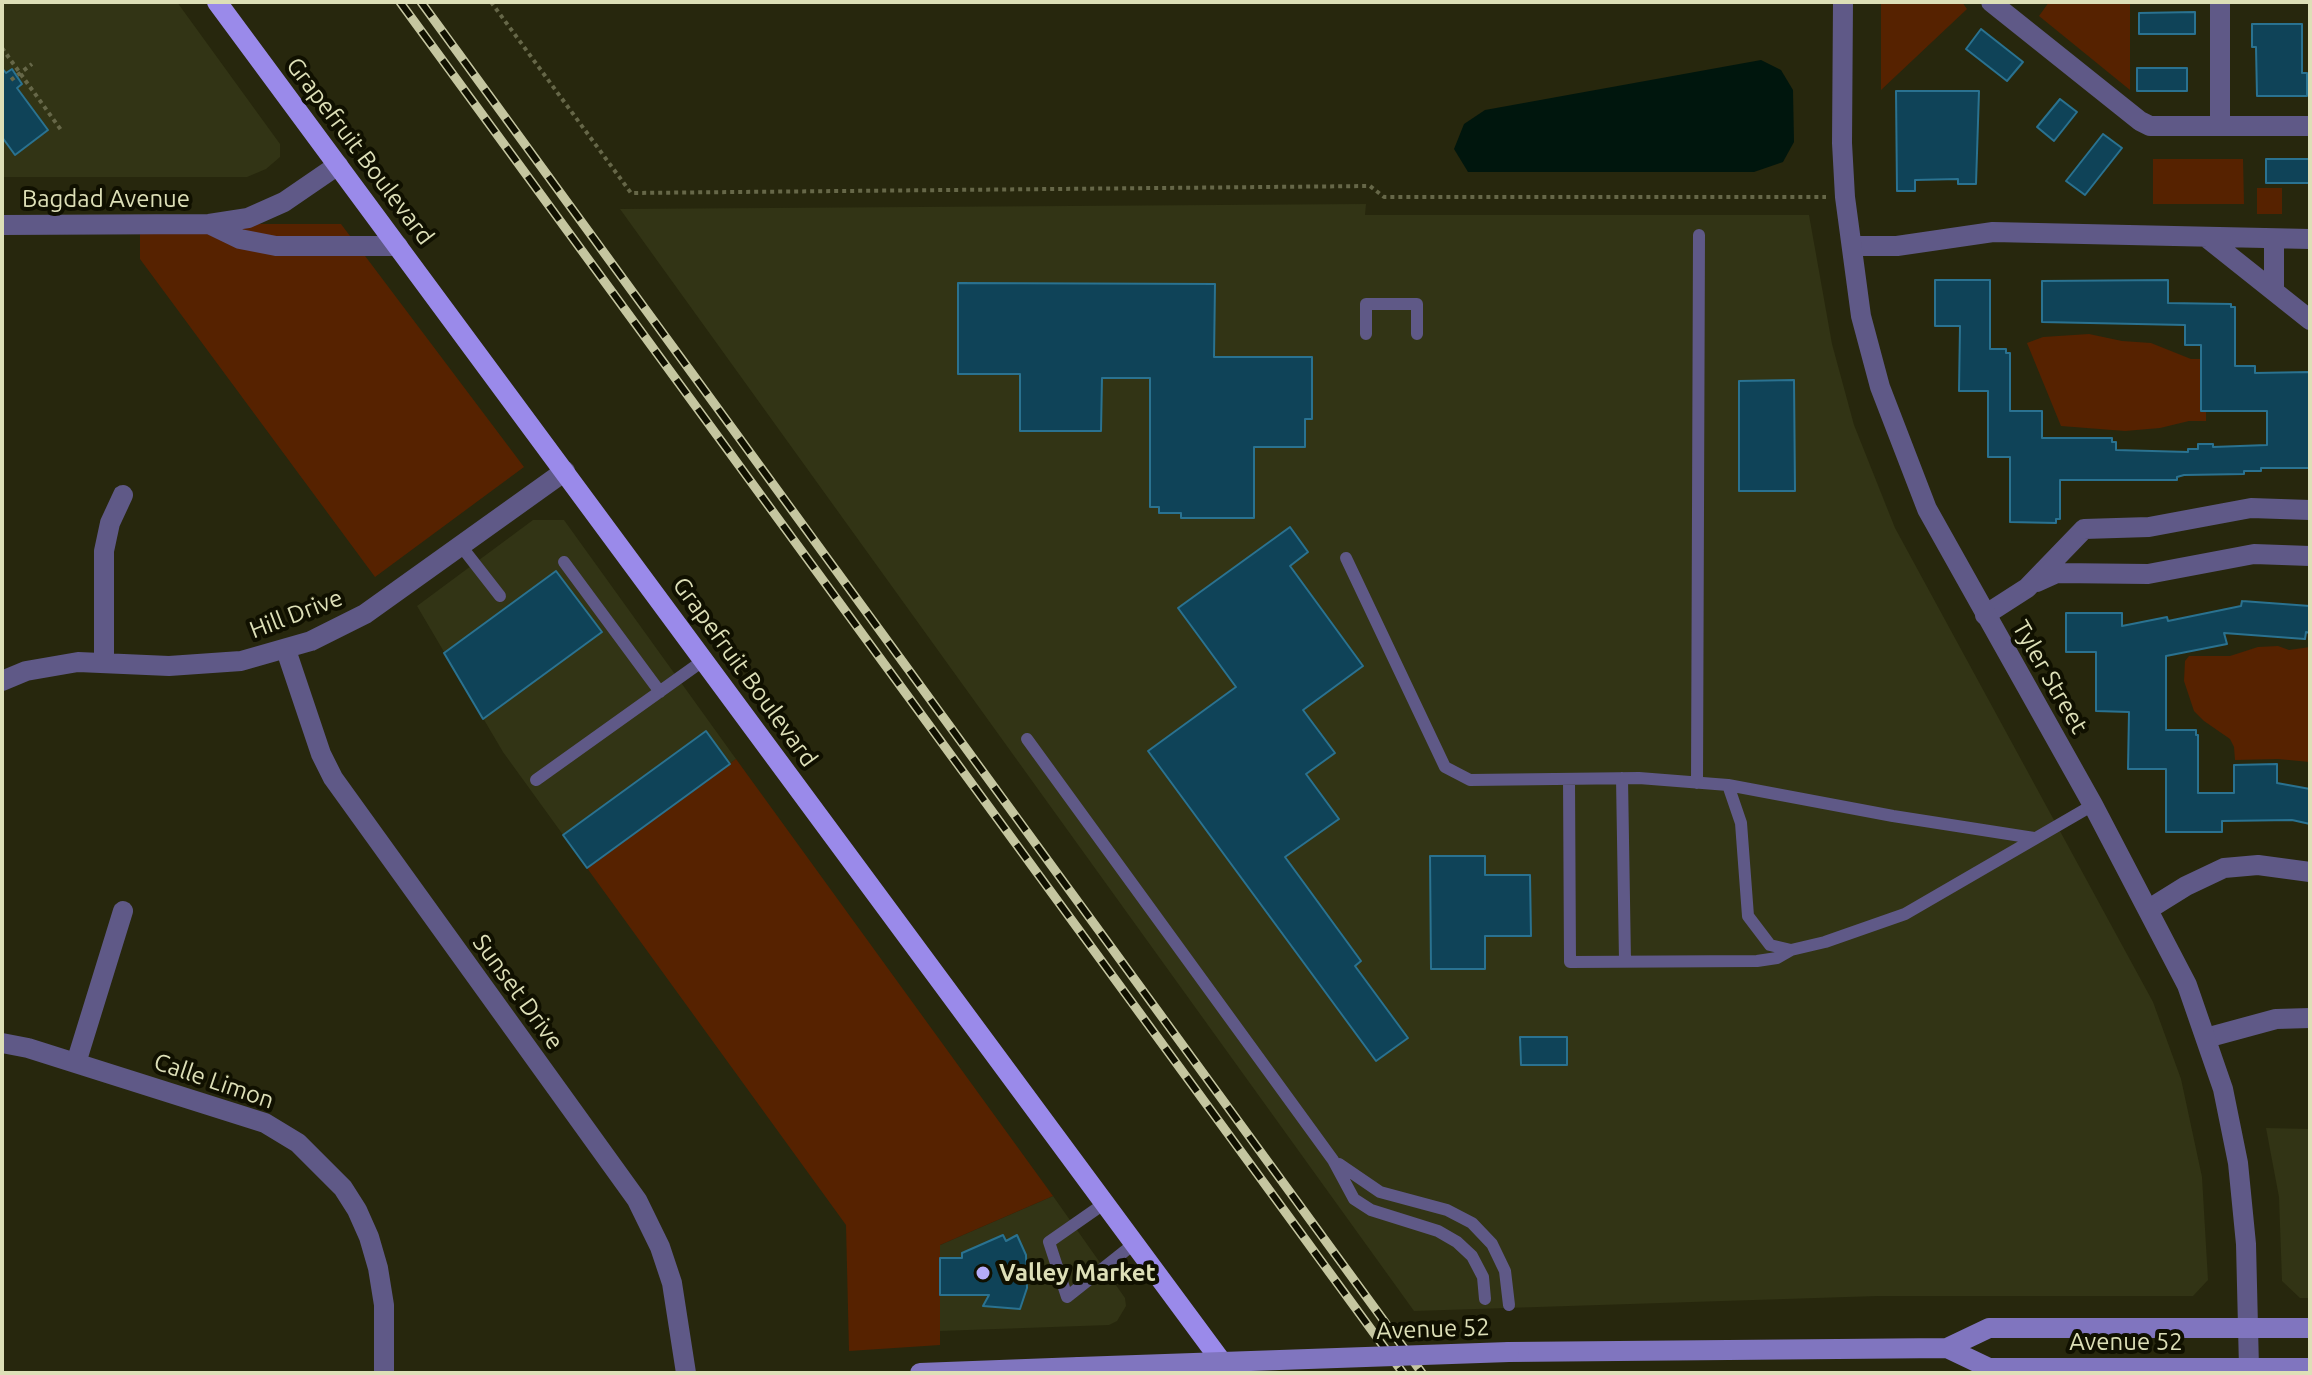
<!DOCTYPE html>
<html>
<head>
<meta charset="utf-8">
<style>
	body { margin:0 }
	#map { position:relative; width:2312px; height:1375px; overflow:hidden; background:#27270d; font-family:Ubuntu,sans-serif }
	canvas { display:block }
	.frame { position:absolute; inset:0; border:4px solid #dddfb7; pointer-events:none }
</style>
</head>
<body>
<div id="map">
<canvas width="2312" height="1375"></canvas>
<div class="frame"></div>
</div>
<script>
const ctx = document.querySelector('canvas').getContext('2d');
ctx.lineJoin = 'round';
function fill(path, color) { ctx.fillStyle = color; ctx.fill(path, 'evenodd'); }
const toPath = rows => new Path2D(rows.map(r => 'M' + r).join(''));
function trace(path, color, width, dash) { ctx.strokeStyle = color; ctx.lineWidth = width; ctx.lineCap = dash ? 'butt' : 'round'; ctx.setLineDash(dash || []); ctx.stroke(path); }
function drawText(font, color, halo, rows, align = 'center') {
  ctx.font = font + ' Ubuntu,sans-serif'; ctx.lineWidth = 8; ctx.setLineDash([]); ctx.textBaseline = 'middle'; ctx.strokeStyle = halo; ctx.fillStyle = color; for (const [text, x, y, turn = 0] of rows) {
    ctx.save(); ctx.translate(x, y); ctx.rotate((+turn || 0) * Math.PI / 180); ctx.textAlign = isNaN(turn) ? turn : align; if (halo) ctx.strokeText(text, 0, 0); ctx.fillText(text, 0, 0); ctx.restore();
  }
}
fill(toPath([
	[2,2,177,2,280,144,280,157,266,169,247,177,2,177],
	[1366,204,1365,215,1809,215,1832,344,1854,425,1895,528,2153,1002,2181,1079,2202,1177,2208,1280,2193,1296,1878,1296,1414,1311,620,209],
	[533,520,564,520,736,759,587,868,503,752,417,606],
	[2266,1128,2310,1129,2310,1298,2300,1298,2282,1281,2279,1197],
	[1053,1196,1125,1298,1126,1306,1117,1321,1109,1325,940,1331,940,1245]
]), '#323415');
fill(toPath([
	[1881,2,1962,2,1967,9,1881,90],
	[2049,2,2130,2,2130,90,2039,16],
	[2153,159,2243,159,2244,204,2153,204],
	[2257,188,2282,188,2282,214,2257,214],
	[140,224,341,224,524,467,375,577,140,259],
	[2089,334,2122,341,2151,343,2191,359,2206,359,2201,366,2201,411,2206,411,2206,421,2189,421,2160,428,2125,431,2061,426,2027,343,2043,337],
	[2278,646,2289,650,2310,647,2310,762,2278,759,2235,760,2234,747,2230,739,2204,721,2194,711,2184,681,2185,661,2189,656,2230,656,2258,647],
	[736,759,1053,1196,940,1245,940,1345,849,1351,846,1225,587,868]
]), '#562200');
fill(toPath([
	[1761,60,1781,70,1793,90,1794,142,1783,162,1754,172,1468,172,1454,149,1464,124,1485,110]
]), '#00160d');
const building = toPath([
	[2195,12,2195,34,2139,34,2139,13,2195,12],
	[2252,24,2302,24,2302,73,2307,73,2307,96,2257,96,2256,47,2252,47,2252,24],
	[1981,29,2023,62,2007,81,1966,49,1981,29],
	[2,68,6,73,12,69,22,84,17,88,48,130,15,155,2,137,2,68],
	[2137,68,2187,68,2187,91,2137,91,2137,68],
	[1896,91,1979,91,1976,184,1958,184,1958,179,1915,180,1915,191,1897,191,1896,91],
	[2060,99,2077,112,2054,141,2037,127,2060,99],
	[2103,134,2122,148,2085,195,2066,181,2103,134],
	[2266,159,2310,159,2310,183,2266,183,2266,159],
	[1935,280,1990,280,1990,349,2006,349,2006,353,2010,353,2010,411,2042,411,2042,438,2112,438,2112,442,2116,442,2116,450,2188,452,2188,449,2198,449,2198,444,2213,444,2213,447,2267,445,2267,411,2201,411,2201,345,2185,345,2185,325,2042,322,2042,281,2168,280,2168,303,2231,304,2231,307,2235,307,2235,366,2255,366,2255,373,2310,372,2310,468,2261,468,2261,471,2244,471,2244,474,2184,475,2177,477,2177,480,2060,480,2060,519,2056,519,2056,523,2010,522,2010,457,1988,457,1988,391,1959,391,1960,326,1935,326,1935,280],
	[958,283,1215,284,1214,357,1312,357,1312,419,1305,419,1305,447,1254,447,1254,518,1181,518,1181,513,1159,513,1159,507,1150,507,1150,378,1102,378,1101,431,1020,431,1020,374,958,374,958,283],
	[1794,380,1795,491,1739,491,1739,381,1794,380],
	[1290,527,1308,552,1290,566,1363,666,1303,710,1335,753,1306,774,1339,819,1285,857,1361,961,1355,966,1408,1038,1376,1061,1148,751,1236,687,1178,608,1290,527],
	[556,571,602,632,483,719,444,653,556,571],
	[2242,601,2310,606,2310,633,2306,632,2305,639,2224,633,2227,644,2166,656,2166,730,2196,730,2196,735,2198,735,2198,793,2234,793,2234,765,2277,764,2277,783,2310,789,2310,824,2292,820,2222,821,2222,832,2166,832,2166,769,2128,769,2129,712,2096,711,2096,652,2066,652,2066,613,2122,613,2122,626,2167,617,2168,621,2241,606,2242,601],
	[706,731,730,764,587,868,563,835,706,731],
	[1430,856,1485,856,1485,875,1530,875,1531,936,1485,936,1485,969,1431,969,1430,856],
	[1520,1037,1567,1037,1567,1065,1521,1065,1520,1037],
	[1003,1235,1006,1241,1017,1235,1026,1255,1027,1288,1020,1309,983,1306,989,1295,940,1295,940,1258,962,1258,962,1253,1003,1235]
]);
fill(building, '#0f4358');
trace(building, '#2a7290', 2);
trace(toPath([
	[491,2,631,193,1370,186,1384,197,1826,197],
	[2,48,61,130],
	[11,80,32,64]
]), '#666748', 4, [4, 4]);
trace(toPath([
	[1366,334,1366,304,1417,304,1417,334],
	[461,546,500,596],
	[1346,558,1445,767,1470,780,1639,778,1728,785],
	[564,562,660,692],
	[1027,739,1333,1160,1354,1199,1371,1210,1438,1231,1457,1242,1472,1256,1483,1277,1485,1299],
	[1622,778,1625,961],
	[1569,779,1570,962,1757,961,1777,958,1791,950],
	[536,780,704,660],
	[1697,783,1699,235],
	[2034,838,1893,816,1728,785,1741,823,1748,916,1770,945,1791,950,1825,942,1905,914,2093,805],
	[1339,1164,1380,1192,1447,1210,1472,1223,1492,1244,1505,1271,1509,1305],
	[1105,1203,1049,1242,1067,1297,1135,1243]
]), '#5f5987', 12);
trace(toPath([
	[1991,2,2140,121,2150,126,2310,126],
	[2220,2,2220,126],
	[209,224,240,239,276,246,398,246],
	[2,225,209,224,248,218,284,202,338,165],
	[2207,238,2310,320],
	[2274,239,2274,291],
	[1852,246,1897,246,1993,232,2310,239],
	[2037,582,2057,573,2148,574,2254,554,2310,556],
	[1985,615,2027,588,2084,529,2149,527,2251,508,2310,510],
	[286,650,321,754,333,778,637,1200,660,1247,672,1283,686,1373],
	[104,663,104,551,110,523,123,495],
	[2,681,26,671,78,662,169,666,241,661,311,641,365,614,565,471],
	[2149,909,2186,886,2224,868,2258,865,2310,872],
	[2206,1038,2276,1019,2310,1018],
	[2,1043,28,1048,265,1123,298,1143,343,1188,357,1210,369,1237,378,1268,384,1305,384,1373],
	[76,1063,123,911]
]), '#5f5987', 20);
trace(toPath([
	[1843,2,1842,143,1845,197,1861,316,1880,387,1927,509,2093,805,2187,985,2223,1089,2238,1163,2246,1244,2249,1368]
]), '#5f5987', 20);
trace(toPath([
	[1947,1348,1989,1368,2310,1368],
	[1509,1352,1947,1348,1989,1328,2310,1328],
	[920,1373,1079,1367]
]), '#8075bf', 20);
trace(toPath([
	[217,2,1230,1373]
]), '#9a8aea', 20);
const rail = toPath([
	[400,2,1403,1373],
	[421,2,1422,1373]
]);
trace(rail, '#c5c6a0', 9);
trace(rail, '#101000', 6, [18]);
trace(toPath([
	[1079,1367,1509,1352]
]), '#8075bf', 20);
for (const [x, y, r, color] of [
	[983,1273,8,"#b6acf8"]
]) { const dot = new Path2D(); dot.arc(x, y, r, 0, 2 * Math.PI); ctx.fillStyle = color; ctx.fill(dot); trace(dot, '#101000', 3); }
drawText('24px', '#dddfb7', '#101000', [
	["Grapefruit Boulevard",360,151,53],
	["Bagdad Avenue",106,199],
	["Hill Drive",296,614,-21],
	["Grapefruit Boulevard",745,672,54],
	["Tyler Street",2050,677,60],
	["Sunset Drive",518,992,54],
	["Calle Limon",214,1081,19],
	["Avenue 52",1433,1329,-2],
	["Avenue 52",2126,1342]
]);
drawText('bold 24px', '#dddfb7', '#101000', [
	["Valley Market",999,1273]
], 'left');
</script>
</body>
</html>
